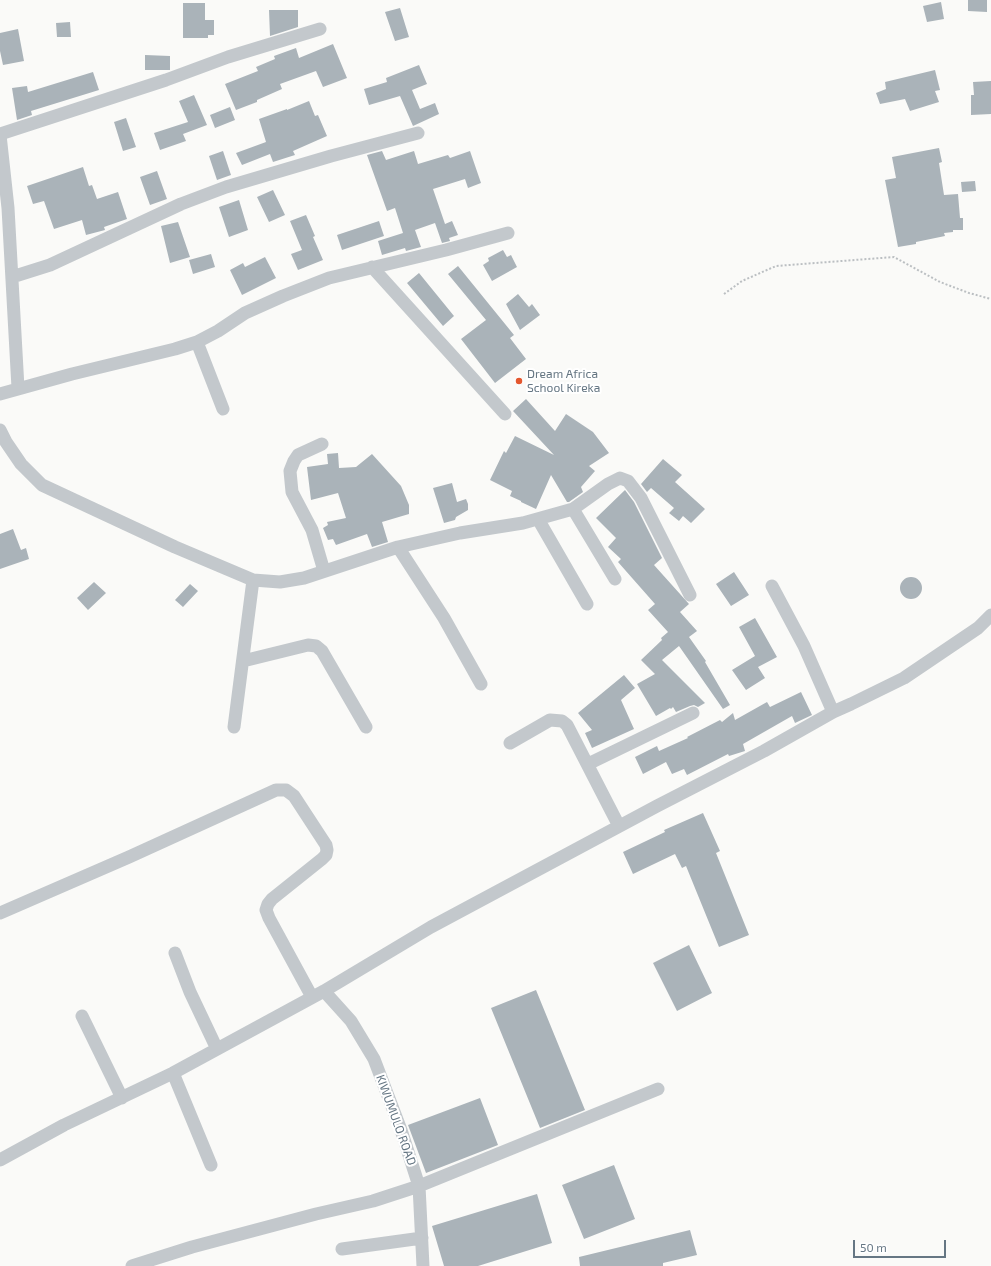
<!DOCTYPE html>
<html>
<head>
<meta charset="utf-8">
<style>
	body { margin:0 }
	#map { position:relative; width:991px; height:1266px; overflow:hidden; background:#fafaf8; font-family:"Exo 2",sans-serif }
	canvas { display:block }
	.scale { position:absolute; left:853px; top:1240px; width:93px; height:18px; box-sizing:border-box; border:2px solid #657683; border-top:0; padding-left:5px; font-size:12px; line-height:14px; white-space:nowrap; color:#657683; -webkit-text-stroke:3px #fff; paint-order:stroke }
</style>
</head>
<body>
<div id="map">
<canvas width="991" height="1266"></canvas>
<div class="scale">50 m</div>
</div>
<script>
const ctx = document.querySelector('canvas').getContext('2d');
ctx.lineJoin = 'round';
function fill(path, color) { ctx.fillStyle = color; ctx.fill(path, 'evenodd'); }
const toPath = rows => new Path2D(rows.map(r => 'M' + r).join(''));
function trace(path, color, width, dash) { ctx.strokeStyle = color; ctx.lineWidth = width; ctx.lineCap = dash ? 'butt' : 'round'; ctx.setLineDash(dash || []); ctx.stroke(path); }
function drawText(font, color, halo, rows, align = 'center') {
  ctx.font = font + ' "Exo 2",sans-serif'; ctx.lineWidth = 4; ctx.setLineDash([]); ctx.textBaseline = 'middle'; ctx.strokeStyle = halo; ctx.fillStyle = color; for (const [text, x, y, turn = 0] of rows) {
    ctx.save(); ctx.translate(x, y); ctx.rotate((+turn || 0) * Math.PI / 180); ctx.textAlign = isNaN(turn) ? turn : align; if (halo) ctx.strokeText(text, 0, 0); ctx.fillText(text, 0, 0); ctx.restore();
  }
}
fill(toPath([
	[968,0,987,0,987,12,968,11],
	[941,2,944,19,927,22,923,6],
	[183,3,205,3,205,20,214,20,214,35,208,35,208,38,183,38],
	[400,8,409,37,395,41,385,12],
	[269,10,298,10,298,27,270,36],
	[70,22,71,37,57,37,56,23],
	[18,29,24,61,3,65,0,51,0,33],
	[333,44,347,78,323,87,316,71,280,84,282,89,257,100,257,102,236,110,225,84,258,71,256,67,275,59,274,56,296,48,299,58],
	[145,55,170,56,170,70,145,70],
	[419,65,427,84,412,90,420,109,435,103,439,114,413,126,400,96,369,105,364,89,387,82,386,78],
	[935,70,940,90,935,91,939,102,910,111,905,99,880,104,876,93,886,89,885,82],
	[93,72,99,90,31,111,32,115,17,120,12,88,27,86,28,92],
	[991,81,991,114,971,115,971,95,974,95,973,82],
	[194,95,207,125,183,134,186,141,160,150,154,133,188,122,179,101],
	[309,101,315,116,318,115,327,136,293,151,295,155,273,162,270,154,242,165,236,153,266,142,259,119,287,109,287,110],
	[230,107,235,120,215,128,210,115],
	[126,118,136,147,123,151,114,122],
	[939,148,942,162,939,163,944,195,958,194,960,218,963,218,963,230,953,230,953,232,944,233,945,236,916,242,916,244,898,247,885,180,896,178,892,157],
	[223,151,231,175,217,180,209,156],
	[382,151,386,160,414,151,418,164,448,155,450,158,470,151,481,183,468,188,465,179,433,189,445,224,452,221,458,235,449,238,450,241,442,243,435,223,415,230,421,247,406,251,405,248,382,255,378,241,403,233,395,208,387,211,367,155],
	[83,167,89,186,92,185,97,199,118,192,127,219,104,227,105,230,86,235,82,220,54,229,44,201,33,204,27,186],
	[157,171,167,199,150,205,140,177],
	[975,181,976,191,962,192,961,182],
	[273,190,285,215,269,222,257,197],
	[239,200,248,230,229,237,219,207],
	[306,215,315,236,313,237,323,260,298,270,291,254,302,250,290,221],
	[379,221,384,236,342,250,337,235],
	[178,222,190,257,170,263,161,226],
	[503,250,507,257,511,255,517,267,492,281,483,265,489,261,488,258],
	[211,254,215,267,193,274,189,260],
	[265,257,276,278,242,295,230,270,243,263,245,267],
	[458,266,514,335,510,338,526,359,495,383,461,339,486,320,448,274],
	[419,273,454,316,443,326,407,283],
	[518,294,529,307,532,304,540,315,520,330,506,304],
	[526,399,555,431,566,414,593,432,609,453,589,466,595,471,581,487,583,492,569,502,567,502,551,475,536,509,521,502,521,501,510,496,512,491,490,480,504,451,506,453,515,436,554,455,513,411],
	[338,453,339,468,356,467,372,454,401,486,409,505,409,514,382,522,388,542,372,547,367,534,336,545,333,539,328,540,323,528,328,525,327,522,346,518,338,493,311,500,307,467,328,464,327,454],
	[663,459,682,475,675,482,705,509,691,523,683,516,679,521,669,513,674,508,651,488,647,492,641,484],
	[452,483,457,502,466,499,468,504,468,510,456,517,455,520,444,523,433,488],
	[625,490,634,502,662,558,654,565,689,604,680,612,697,631,689,637,706,661,705,662,730,705,723,709,679,646,662,660,705,703,698,707,694,705,690,706,676,712,673,707,671,709,670,708,656,716,637,684,655,674,641,660,662,640,661,638,668,632,648,610,655,604,618,562,621,559,608,547,616,538,596,518],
	[13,529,21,550,26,548,29,559,0,569,0,534],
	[734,572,749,595,731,606,716,584],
	'900 588a11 11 0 1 1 22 0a11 11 0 1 1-22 0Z',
	[94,582,106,593,88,610,77,598],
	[190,584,198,591,183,607,175,600],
	[755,618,777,657,758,667,765,678,746,690,732,670,755,656,739,627],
	[624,675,635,688,621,700,634,729,592,748,585,733,592,730,578,713],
	[801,692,812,715,795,723,792,716,743,744,745,751,729,756,728,754,687,775,684,769,672,774,666,762,643,774,635,757,657,746,659,751,688,738,687,737,720,720,722,722,733,713,735,720,767,702,770,707],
	[703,813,720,851,716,853,749,935,719,947,686,866,682,868,675,854,633,874,623,852,665,832,664,830],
	[689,945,712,993,677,1011,653,963],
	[536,990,585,1110,540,1128,491,1008],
	[480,1098,498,1145,426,1173,408,1125],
	[614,1165,635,1219,584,1239,562,1185],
	[537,1194,552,1243,478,1266,444,1266,432,1226],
	[690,1230,697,1255,663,1263,663,1266,580,1266,579,1257]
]), '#aab3b9');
trace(toPath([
	[724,294,742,281,776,266,894,257,940,282,969,293,991,299]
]), '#bbbfc2', 2, [2, 2]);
trace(toPath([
	[0,134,166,80,228,57,320,29],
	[0,135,8,208,18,388],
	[372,267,505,414],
	[12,277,50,265,181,204,226,187,331,156,418,133],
	[197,342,223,409],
	[0,394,72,374,175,349,197,342,218,331,245,313,283,296,329,278,446,250,508,233],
	[0,430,6,442,21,464,42,485,175,547,253,580,280,582,304,578,398,547,460,533,523,523,573,509,608,484,620,478,628,481,641,498,690,595],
	[322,444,298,455,294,461,290,471,292,492,312,530,324,571],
	[573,509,615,579],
	[538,519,587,604],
	[398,547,444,618,481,684],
	[772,586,804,646,833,712],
	[243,661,308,645,316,646,322,651,366,727],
	[234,727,253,580],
	[510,743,550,720,562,721,567,725,619,826],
	[588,764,693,713],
	[0,913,129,857,276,790,286,790,294,796,326,845,327,850,326,855,322,859,272,899,268,904,266,910,269,918,312,997],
	[175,953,190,992,217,1049],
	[324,991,351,1021,374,1059,401,1130,419,1186,423,1266],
	[82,1016,122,1098],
	[173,1073,211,1165],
	[0,1160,64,1125,173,1073,324,991,431,927,657,806,764,751,833,712,851,704,904,678,978,628,991,615],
	[342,1249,422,1238],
	[132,1266,192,1247,316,1214,373,1201,419,1186,658,1089]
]), '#c3c8cc', 13);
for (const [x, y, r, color] of [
	[519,381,4,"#e4572e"]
]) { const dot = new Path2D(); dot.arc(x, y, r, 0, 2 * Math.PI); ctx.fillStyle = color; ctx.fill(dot); trace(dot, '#fff', 1.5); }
drawText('12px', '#657683', '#fff', [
	["Dream Africa",527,374],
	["School Kireka",527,388]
], 'left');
drawText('12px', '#657683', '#fff', [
	["KIWUMULO ROAD",396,1120,70]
]);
</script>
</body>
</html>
